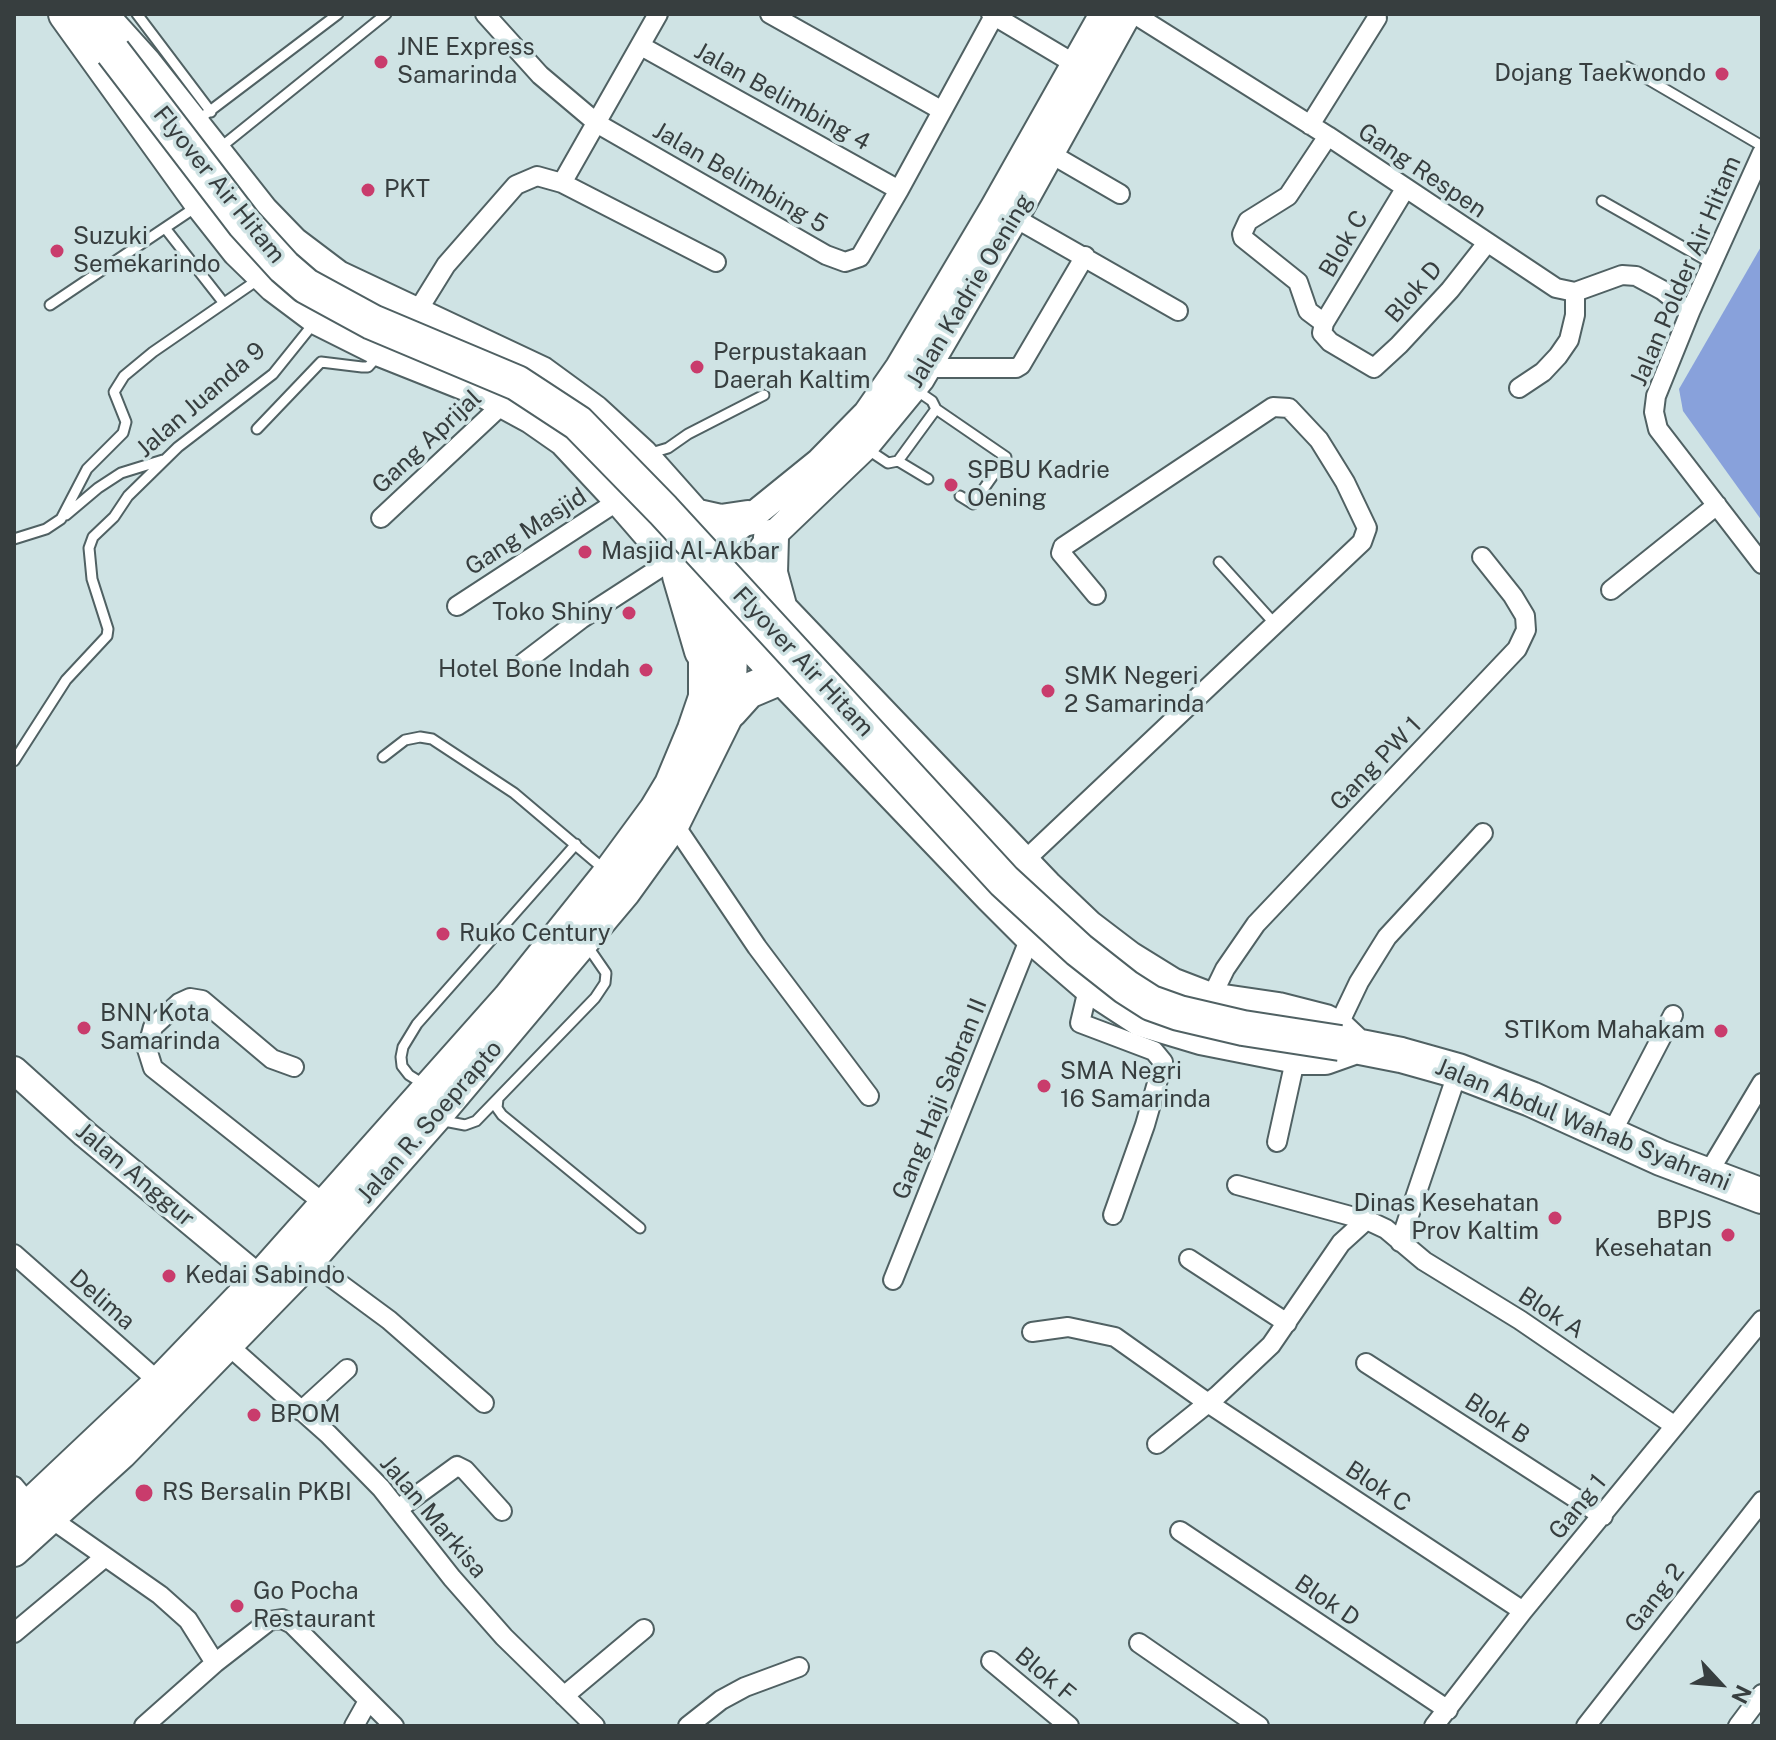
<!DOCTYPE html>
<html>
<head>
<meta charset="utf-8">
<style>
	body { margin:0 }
	#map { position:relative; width:1776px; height:1740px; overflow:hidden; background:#cfe3e4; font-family:"Public Sans",sans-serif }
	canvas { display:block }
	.frame { position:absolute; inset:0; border:16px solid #373e3f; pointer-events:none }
	.north { position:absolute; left:1680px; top:1644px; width:80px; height:80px; -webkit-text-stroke:6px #cfe3e4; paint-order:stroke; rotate:116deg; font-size:22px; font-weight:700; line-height:32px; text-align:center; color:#373e3f }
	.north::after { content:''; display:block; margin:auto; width:28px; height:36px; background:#373e3f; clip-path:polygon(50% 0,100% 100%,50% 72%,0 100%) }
</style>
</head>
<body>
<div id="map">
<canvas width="1776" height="1740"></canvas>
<div class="frame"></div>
<div class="north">N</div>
</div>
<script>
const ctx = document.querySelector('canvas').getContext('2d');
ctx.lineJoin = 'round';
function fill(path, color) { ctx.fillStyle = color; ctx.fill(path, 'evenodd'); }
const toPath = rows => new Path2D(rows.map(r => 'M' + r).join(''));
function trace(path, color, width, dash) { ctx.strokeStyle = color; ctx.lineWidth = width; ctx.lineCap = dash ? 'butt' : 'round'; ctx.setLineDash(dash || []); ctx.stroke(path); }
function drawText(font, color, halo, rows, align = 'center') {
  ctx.font = font + ' "Public Sans",sans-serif'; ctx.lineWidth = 7; ctx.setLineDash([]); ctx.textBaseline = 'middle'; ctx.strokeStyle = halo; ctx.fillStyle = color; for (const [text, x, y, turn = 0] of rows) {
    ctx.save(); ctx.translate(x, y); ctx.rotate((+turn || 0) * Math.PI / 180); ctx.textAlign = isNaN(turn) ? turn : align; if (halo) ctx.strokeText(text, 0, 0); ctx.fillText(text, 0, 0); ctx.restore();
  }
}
fill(toPath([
	[1762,245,1762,521,1683,411,1679,389]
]), '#88a1db');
const lane = toPath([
	[137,14,211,112],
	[1627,67,1762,146],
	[198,120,338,14],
	[221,147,386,14],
	[1602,201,1713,264],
	[165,228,223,302],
	[50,305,196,207],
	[936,409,1006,457,973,504,960,496],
	[257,429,321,362,362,367,368,367,378,356],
	[867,449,888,463,898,461,936,409,932,401,916,390],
	[648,454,668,448,688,434,764,395],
	[898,461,928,479],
	[66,515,98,488,121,473,163,460],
	[14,539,46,529,61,519,87,469,123,433,126,422,114,392,124,376,153,352,259,279],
	[1219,562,1275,624],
	[383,757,405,740,420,737,432,739,514,793,605,870],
	[14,761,66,680,107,636,108,629,92,579,89,548,93,537,114,517,128,496,178,447,273,374,314,323],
	[425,1085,409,1075,402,1066,401,1057,403,1047,417,1024,576,844],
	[498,1099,497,1108,502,1115,640,1228],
	[439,1120,465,1125,476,1121,595,998,605,983,606,973,586,944]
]);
const street = toPath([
	[485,14,540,75,598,124,826,255,845,262,860,257,899,190,995,14],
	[770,14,941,110],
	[991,14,1085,70],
	[1134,14,1328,136,1556,288,1575,292,1622,275,1636,276,1662,290,1690,312],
	[641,46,899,190],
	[1310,125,1377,18],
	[1762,153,1690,312,1656,396,1654,412,1658,429,1762,564],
	[1051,154,1120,194],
	[562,183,716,262],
	[1405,189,1324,323,1322,333,1330,342,1374,368,1399,345,1450,290,1487,243],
	[1015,218,1178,311],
	[415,315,446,265,516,185,537,176,562,183,658,14],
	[1324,323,1308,311,1298,282,1243,238,1242,234,1248,221,1288,196,1328,136],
	[928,368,1016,368,1021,365,1085,256],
	[1519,388,1543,372,1558,356,1569,340,1575,315,1575,292],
	[381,518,505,402],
	[1611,590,1717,505],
	[457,606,621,499],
	[522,664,581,619,672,560],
	[674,824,757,947,869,1096],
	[1022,863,1362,542,1367,528,1345,482,1319,440,1289,408,1273,407,1063,547,1061,553,1096,595],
	[1089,985,1080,1023,1154,1051,1163,1062,1145,1125,1113,1215],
	[1210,1000,1225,969,1256,924,1517,649,1526,630,1525,616,1513,596,1482,557],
	[1337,1028,1359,982,1387,937,1483,833],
	[294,1067,272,1059,202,1000,190,998,179,1003,153,1027,147,1049,153,1068,326,1205],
	[1610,1136,1673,1015],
	[1277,1142,1296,1056],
	[1707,1175,1762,1083],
	[1237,1185,1369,1221],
	[1400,1242,1458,1071],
	[14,1254,159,1382],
	[1189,1259,1287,1323],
	[309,1261,389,1320,484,1403],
	[893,1280,1031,935],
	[1032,1332,1068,1327,1115,1337,1208,1403,1523,1611],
	[229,1346,328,1434,381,1488,452,1578,504,1637,595,1726],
	[1366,1363,1603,1516],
	[301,1411,347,1369],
	[1157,1444,1218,1395,1271,1345,1341,1243,1363,1223,1369,1221,1386,1229,1424,1261,1520,1320,1675,1426],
	[14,1486,30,1505],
	[398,1509,457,1466,465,1470,502,1511],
	[50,1518,160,1595,188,1620,215,1663,144,1726],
	[1180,1531,1448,1710],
	[14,1633,105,1557],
	[1139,1643,1259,1726],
	[991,1661,1069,1726],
	[215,1663,269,1621,282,1619,292,1624,394,1726],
	[564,1696,644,1629],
	[354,1726,368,1701],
	[688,1726,721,1700,745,1687,799,1667],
	[1434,1726,1523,1611,1762,1320],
	[1586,1726,1762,1501],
	[1738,1726,1762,1694]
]);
const secondary = toPath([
	[735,530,819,462,867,413,899,367,994,207,1103,14],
	[760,552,771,537,865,447,921,379,1015,218,1128,14],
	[14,1070,85,1134,273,1290]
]);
const primary = toPath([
	[14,1519,159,1382,259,1278,508,998,608,873,655,809,670,784,693,729,704,697,704,628],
	[14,1551,121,1454,309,1261,435,1118,625,892,674,824,730,711,733,625,737,611]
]);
const highway = toPath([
	[66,14,202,203,239,250,275,285,319,318,383,350,486,391,532,416,565,439,621,499,706,597,992,896,1031,935,1089,985,1141,1019,1201,1037,1302,1057,1325,1057,1356,1046],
	[99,14,145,65,261,212,292,244,337,278,541,374,593,412,641,456,745,573,1045,887,1087,927,1129,959,1171,985,1210,1000,1278,1010,1325,1022,1337,1028,1356,1046],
	[694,516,721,522,748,518],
	[771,537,770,573,779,606],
	[680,576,702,651],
	[730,711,748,691,781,677],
	[1340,1043,1401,1055,1458,1071,1531,1099,1661,1158,1762,1196]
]);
trace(lane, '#506163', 13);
trace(street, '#506163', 22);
trace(secondary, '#506163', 30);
trace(primary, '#506163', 34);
trace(highway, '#506163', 38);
trace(lane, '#fff', 9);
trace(street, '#fff', 18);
trace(secondary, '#fff', 26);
trace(primary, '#fff', 30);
trace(highway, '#fff', 34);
const highwayBridge = toPath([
	[113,52,244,223,284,267,306,286,372,322,517,383,578,423,663,510,1004,881,1079,950,1126,987,1151,1003,1179,1013,1243,1028,1340,1043]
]);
trace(highwayBridge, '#506163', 38, []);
trace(highwayBridge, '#fff', 34);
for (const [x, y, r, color] of [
	[381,62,8,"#c93c6c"],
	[1722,74,8,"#c93c6c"],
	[368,190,8,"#c93c6c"],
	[57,251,8,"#c93c6c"],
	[697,367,8,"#c93c6c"],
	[951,485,8,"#c93c6c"],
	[585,552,8,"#c93c6c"],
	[629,613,8,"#c93c6c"],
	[646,670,8,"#c93c6c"],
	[1048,691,8,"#c93c6c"],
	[443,934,8,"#c93c6c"],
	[84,1028,8,"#c93c6c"],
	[1721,1031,8,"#c93c6c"],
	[1044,1086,8,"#c93c6c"],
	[1555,1218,8,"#c93c6c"],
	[1728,1235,8,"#c93c6c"],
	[169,1276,8,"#c93c6c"],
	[254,1415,8,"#c93c6c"],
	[144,1493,10,"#c93c6c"],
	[237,1606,8,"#c93c6c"]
]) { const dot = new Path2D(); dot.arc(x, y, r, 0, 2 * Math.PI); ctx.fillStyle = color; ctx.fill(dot); trace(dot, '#cfe3e4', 3); }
drawText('24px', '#373e3f', '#cfe3e4', [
	["JNE Express",397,48],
	["Samarinda",397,76],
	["Dojang Taekwondo",1706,74,"right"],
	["PKT",384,190],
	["Suzuki",73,237],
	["Semekarindo",73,265],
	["Perpustakaan",713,353],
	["Daerah Kaltim",713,381],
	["SPBU Kadrie",967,471],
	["Oening",967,499],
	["Masjid Al-Akbar",601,552],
	["Toko Shiny",613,613,"right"],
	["Hotel Bone Indah",630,670,"right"],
	["SMK Negeri",1064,677],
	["2 Samarinda",1064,705],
	["Ruko Century",459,934],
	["BNN Kota",100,1014],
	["Samarinda",100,1042],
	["STIKom Mahakam",1705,1031,"right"],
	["SMA Negri",1060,1072],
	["16 Samarinda",1060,1100],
	["Dinas Kesehatan",1539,1204,"right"],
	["Prov Kaltim",1539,1232,"right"],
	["BPJS",1712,1221,"right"],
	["Kesehatan",1712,1249,"right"],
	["Kedai Sabindo",185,1276],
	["BPOM",270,1415],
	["RS Bersalin PKBI",162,1493],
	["Go Pocha",253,1592],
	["Restaurant",253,1620]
], 'left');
drawText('24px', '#373e3f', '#cfe3e4', [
	["Jalan Belimbing 4",782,97,29],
	["Gang Respen",1422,171,34],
	["Jalan Belimbing 5",740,178,30],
	["Flyover Air Hitam",219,185,51],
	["Blok C",1344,244,-60],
	["Jalan Polder Air Hitam",1686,271,-67],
	["Jalan Kadrie Oening",970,291,-59],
	["Blok D",1414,292,-49],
	["Jalan Juanda 9",201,400,-41],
	["Gang Aprijal",427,442,-43],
	["Gang Masjid",526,532,-33],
	["Flyover Air Hitam",803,662,47],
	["Gang PW 1",1376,764,-46],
	["Gang Haji Sabran II",940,1099,-68],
	["Jalan R. Soeprapto",430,1122,-49],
	["Jalan Abdul Wahab Syahrani",1583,1125,22],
	["Jalan Anggur",135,1175,40],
	["Delima",102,1300,41],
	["Blok A",1551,1313,33],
	["Blok B",1497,1419,33],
	["Blok C",1378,1487,33],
	["Gang 1",1578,1507,-51],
	["Jalan Markisa",433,1517,50],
	["Gang 2",1655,1598,-52],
	["Blok D",1327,1601,34],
	["Blok F",1045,1675,40]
]);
</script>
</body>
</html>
